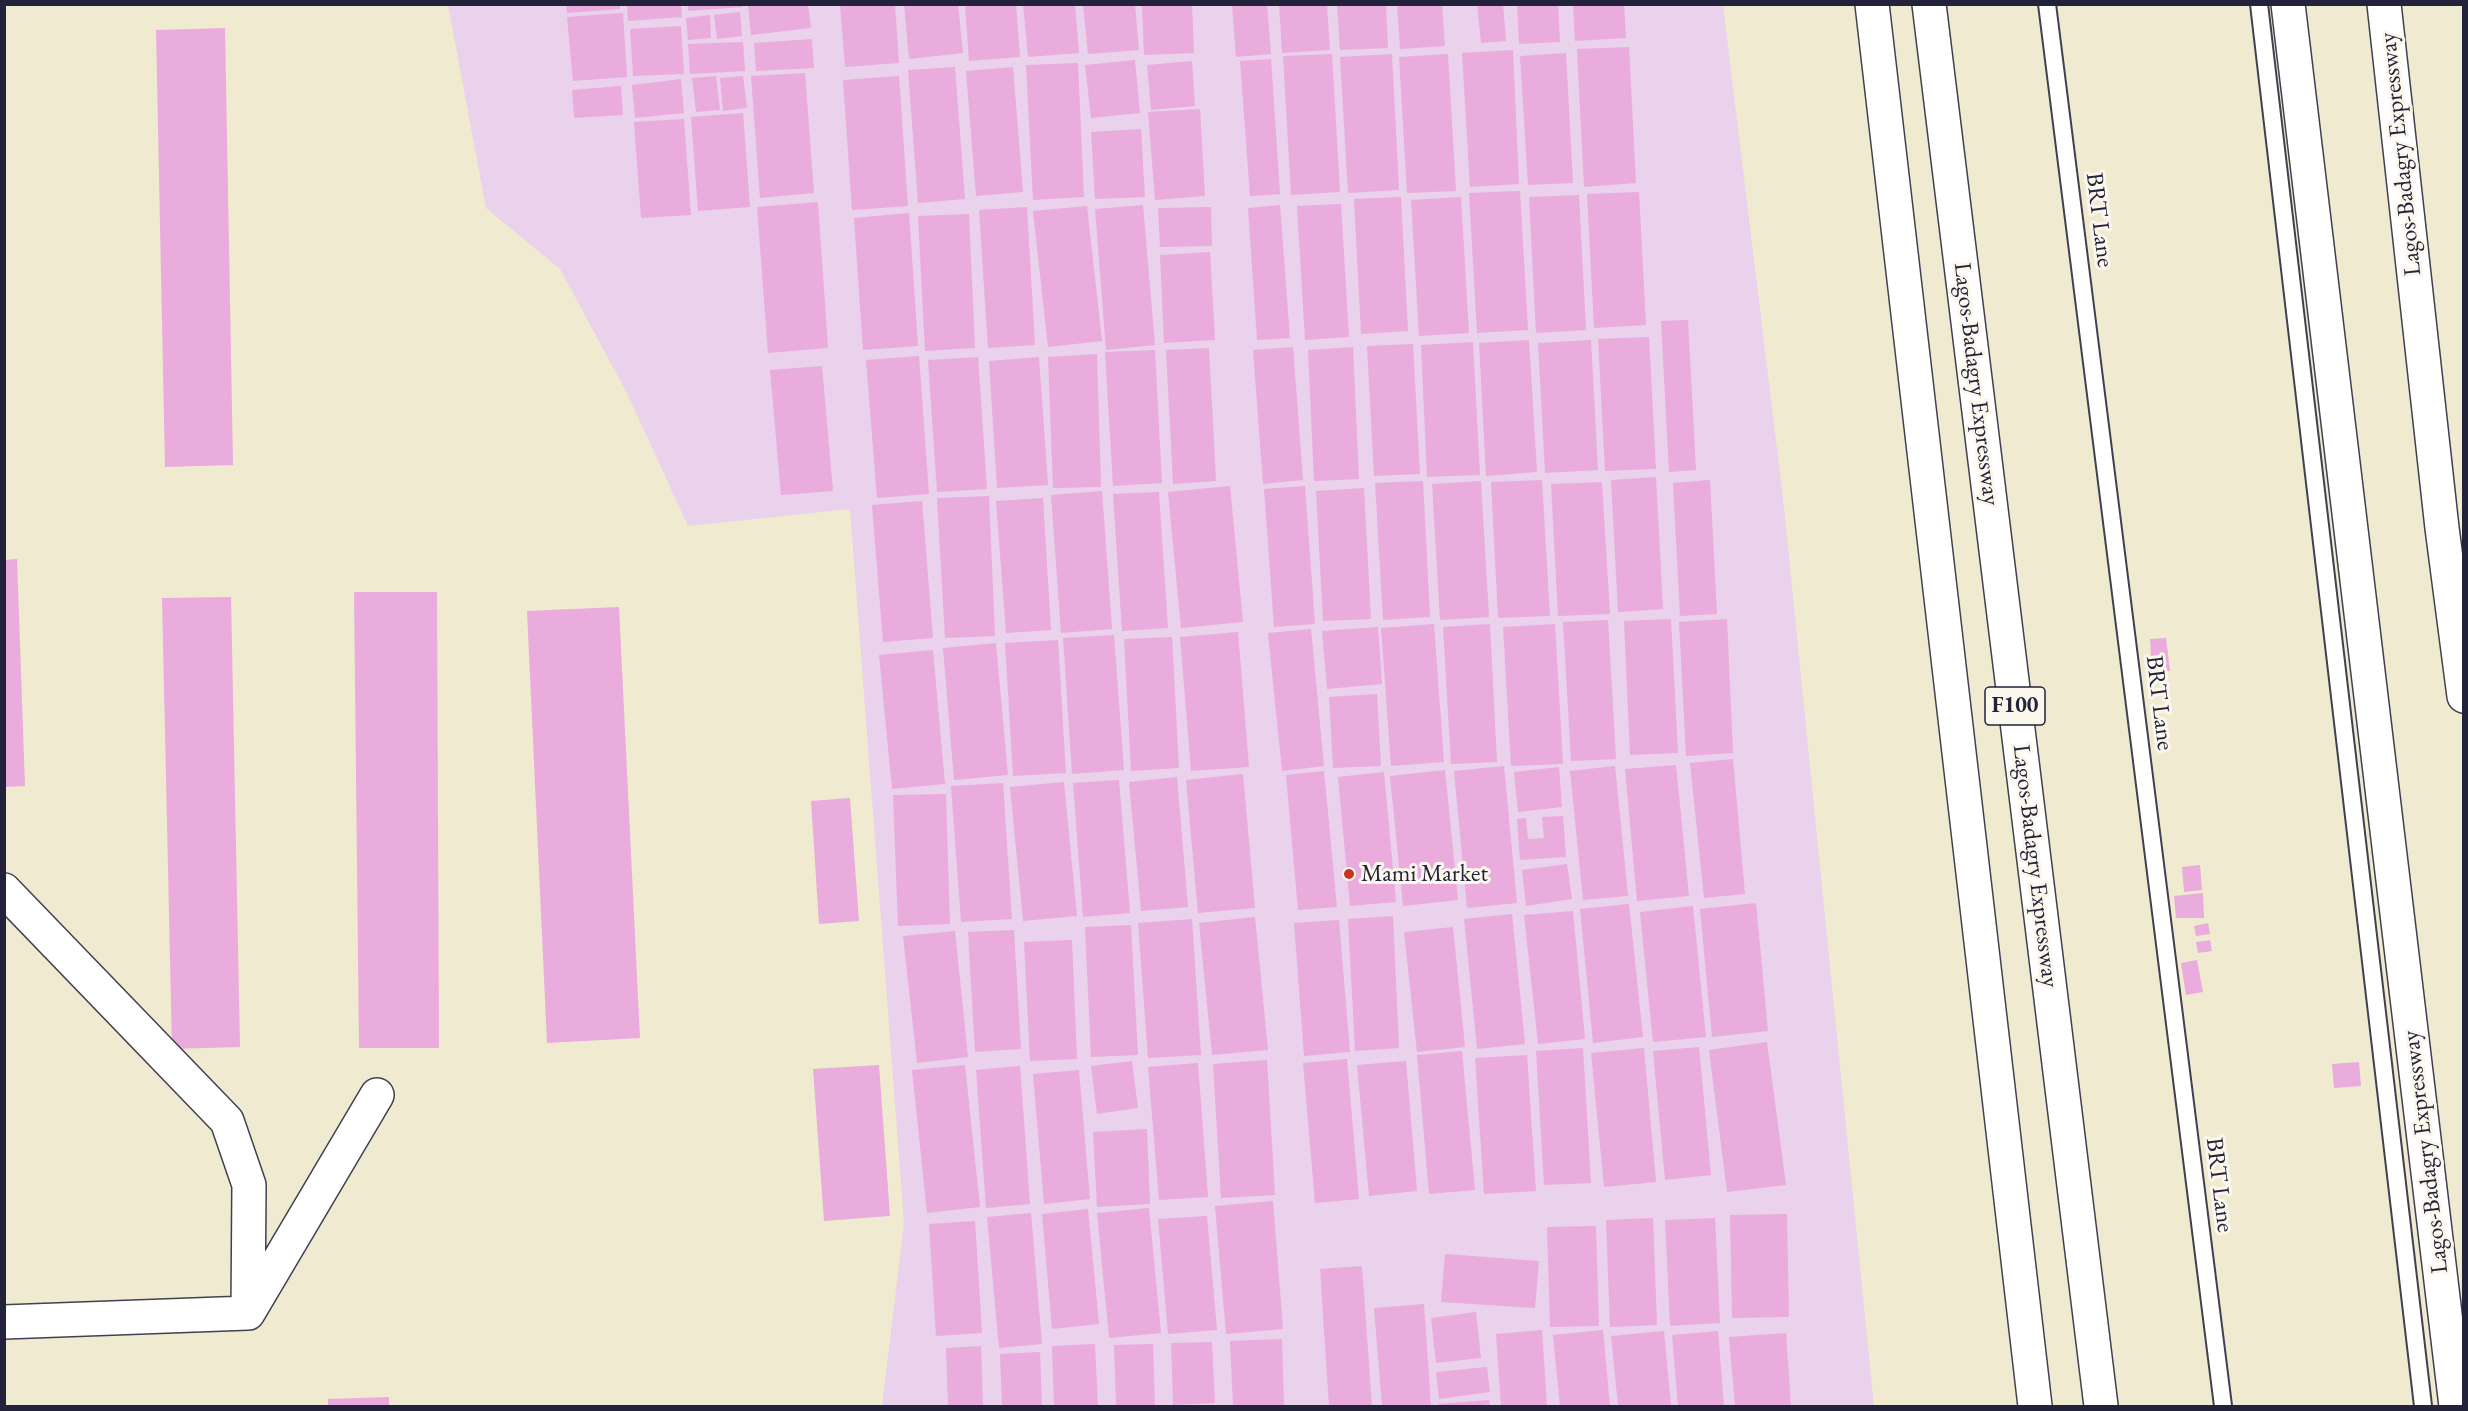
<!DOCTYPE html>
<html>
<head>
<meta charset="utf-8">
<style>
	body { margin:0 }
	#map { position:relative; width:2468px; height:1411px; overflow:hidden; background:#f0ead0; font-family:"EB Garamond",serif }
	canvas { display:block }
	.frame { position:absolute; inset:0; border:6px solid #22223b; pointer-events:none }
</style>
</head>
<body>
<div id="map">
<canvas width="2468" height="1411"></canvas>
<div class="frame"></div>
</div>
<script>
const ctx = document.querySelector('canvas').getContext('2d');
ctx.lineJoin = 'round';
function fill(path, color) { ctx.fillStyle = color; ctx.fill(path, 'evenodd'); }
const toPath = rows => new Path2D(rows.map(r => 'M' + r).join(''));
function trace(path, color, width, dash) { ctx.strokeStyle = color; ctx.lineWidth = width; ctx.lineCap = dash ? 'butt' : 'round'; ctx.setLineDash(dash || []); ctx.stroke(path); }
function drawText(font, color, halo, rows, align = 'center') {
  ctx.font = font + ' "EB Garamond",serif'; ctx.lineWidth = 6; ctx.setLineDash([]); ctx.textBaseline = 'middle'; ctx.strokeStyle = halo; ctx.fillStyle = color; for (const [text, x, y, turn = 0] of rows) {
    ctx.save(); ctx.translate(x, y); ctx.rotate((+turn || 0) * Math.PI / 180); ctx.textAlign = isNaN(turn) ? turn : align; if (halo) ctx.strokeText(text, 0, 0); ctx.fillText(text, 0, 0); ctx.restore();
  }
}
fill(toPath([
	[448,5,1723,5,1784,507,1874,1406,882,1406,904,1223,850,509,688,526,627,393,560,269,486,208]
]), '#ead1ec');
fill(toPath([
	[566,4,620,4,620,9,567,13],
	[627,4,681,4,682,17,628,21],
	[688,4,741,4,742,7,688,11],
	[808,4,811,28,751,35,748,5],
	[840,4,895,4,899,63,845,67],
	[904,4,958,4,963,53,909,59],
	[965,4,1016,4,1020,57,969,61],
	[1023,4,1075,4,1079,53,1028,57],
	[1083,4,1135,4,1139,50,1088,54],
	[1142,4,1192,4,1194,53,1144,55],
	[1232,4,1267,4,1271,54,1236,57],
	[1279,4,1327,4,1330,50,1282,53],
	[1337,4,1386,4,1388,48,1340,50],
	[1397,4,1442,4,1445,46,1400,49],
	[1477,4,1503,4,1506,41,1481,43],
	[1517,4,1558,4,1560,42,1519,44],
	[1573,4,1624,4,1626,38,1575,41],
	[740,12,742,36,717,39,714,15],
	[623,13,627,77,573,81,567,17],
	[710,15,711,38,688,40,686,18],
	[681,26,684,74,633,76,630,29],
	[225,28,233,465,165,467,156,30],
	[812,39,814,68,756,71,754,43],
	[743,42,745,71,690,74,688,44],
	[1629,47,1636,183,1584,187,1577,49],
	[1513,50,1519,184,1470,187,1462,53],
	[1566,53,1573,183,1528,185,1520,56],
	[1332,54,1340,192,1291,195,1283,56],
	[1392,54,1399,190,1348,193,1340,57],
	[1448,54,1456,191,1407,193,1399,57],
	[1271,59,1280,194,1250,196,1240,61],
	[1135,60,1140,113,1091,118,1085,65],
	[1192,61,1195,106,1151,110,1147,65],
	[1078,63,1084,197,1033,200,1026,65],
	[955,67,965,199,918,203,908,70],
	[1013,67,1023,192,976,196,966,71],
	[805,73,814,193,760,198,751,76],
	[716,76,720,110,696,112,692,78],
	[743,76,747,108,723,111,720,78],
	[899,76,908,206,852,210,843,80],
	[681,79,684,113,635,118,632,85],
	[621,86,623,115,574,118,572,90],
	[1200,109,1205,196,1155,200,1148,112],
	[743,113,750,207,698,211,691,117],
	[684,119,691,215,641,218,634,122],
	[1141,129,1145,197,1095,199,1091,132],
	[1520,191,1528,330,1477,333,1469,193],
	[1639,192,1646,325,1594,328,1587,194],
	[1579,195,1586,330,1536,333,1529,197],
	[1401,197,1408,331,1361,334,1354,199],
	[1461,197,1469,333,1419,336,1411,200],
	[818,202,828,348,768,353,757,207],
	[1341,204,1349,337,1305,340,1297,206],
	[1143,205,1155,345,1106,350,1095,209],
	[1280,205,1290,338,1257,340,1248,208],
	[1087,206,1102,341,1048,347,1033,211],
	[1027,207,1035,345,988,348,979,210],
	[1211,207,1212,246,1160,247,1158,208],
	[909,213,918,346,863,350,854,218],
	[969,214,975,348,925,351,918,216],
	[1210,252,1215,340,1164,343,1160,255],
	[1688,320,1696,470,1669,472,1661,321],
	[1649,337,1656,469,1605,471,1598,339],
	[1529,340,1537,472,1486,476,1479,343],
	[1591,340,1598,470,1545,473,1538,343],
	[1473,342,1480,475,1427,477,1421,345],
	[1413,344,1420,474,1374,476,1367,346],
	[1293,347,1303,480,1263,484,1253,350],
	[1353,347,1359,479,1314,481,1308,350],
	[1209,348,1216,481,1173,484,1166,350],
	[1155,350,1162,483,1113,486,1105,352],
	[1097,354,1101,487,1053,488,1048,357],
	[919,356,929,494,877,498,866,360],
	[978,357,987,489,937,492,928,360],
	[1039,357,1048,485,997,488,989,361],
	[822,366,833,491,781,495,770,370],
	[1656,477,1663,609,1618,612,1611,480],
	[1542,480,1550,616,1498,618,1491,482],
	[1710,480,1717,614,1680,616,1673,483],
	[1423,481,1430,617,1383,620,1375,483],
	[1481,481,1489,617,1440,620,1432,484],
	[1602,482,1610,614,1558,616,1551,484],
	[1230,486,1243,622,1181,628,1168,492],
	[1305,486,1315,624,1274,627,1264,489],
	[1364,488,1371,619,1323,621,1316,491],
	[1102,491,1112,629,1061,633,1051,495],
	[1159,492,1168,628,1122,631,1113,494],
	[989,496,995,636,945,638,937,498],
	[1043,498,1051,630,1006,633,996,501],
	[922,501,933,638,883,642,872,505],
	[17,559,25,786,4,787,4,560],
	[354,592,437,592,439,1048,359,1048],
	[231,597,240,1047,172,1049,162,598],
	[619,607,640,1038,547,1043,527,611],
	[1671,619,1678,753,1630,755,1624,621],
	[1727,619,1733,753,1686,756,1679,622],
	[1608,620,1616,759,1571,761,1563,622],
	[1434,624,1444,762,1391,766,1381,628],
	[1490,624,1497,762,1451,764,1443,627],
	[1555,624,1563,764,1511,766,1503,627],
	[1378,627,1382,684,1327,689,1322,631],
	[1311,629,1324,766,1282,771,1268,633],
	[1238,632,1249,767,1191,771,1180,637],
	[1114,635,1124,770,1072,774,1063,638],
	[1172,637,1179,768,1131,771,1124,639],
	[2166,638,2170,671,2152,672,2150,639],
	[1058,640,1066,773,1013,776,1005,643],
	[996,643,1008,775,954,780,943,648],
	[933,650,945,784,892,789,879,655],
	[1377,694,1381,766,1333,768,1329,697],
	[1733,759,1745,894,1704,898,1690,763],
	[1676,765,1689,896,1637,901,1625,769],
	[1504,766,1517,903,1467,908,1454,771],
	[1615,766,1628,896,1583,900,1570,771],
	[1559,767,1562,807,1518,812,1514,772],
	[1445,770,1458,900,1403,906,1390,776],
	[1324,771,1337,907,1298,910,1286,775],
	[1384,772,1396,902,1350,906,1338,777],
	[1243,774,1255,908,1198,913,1186,780],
	[1177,777,1188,907,1141,911,1129,782],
	[1119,780,1130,913,1083,917,1073,783],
	[1064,782,1077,916,1023,921,1010,787],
	[1003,783,1012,919,961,922,951,786],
	[946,794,950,924,898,926,893,795],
	[850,798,859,921,819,924,811,801],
	[1563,816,1566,857,1520,860,1517,819,1526,818,1528,839,1544,838,1542,817],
	[1567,864,1572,899,1526,906,1522,870],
	[2200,865,2202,890,2184,892,2182,867],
	[2203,893,2204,918,2176,918,2174,896],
	[1756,903,1768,1031,1712,1037,1700,909],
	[1629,904,1643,1037,1593,1043,1580,909],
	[1693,906,1706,1037,1653,1042,1640,912],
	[1573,911,1585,1039,1538,1044,1524,915],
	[1512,914,1525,1044,1477,1049,1464,919],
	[1393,916,1399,1048,1355,1051,1348,919],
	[1255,917,1268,1050,1212,1055,1199,923],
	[1192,919,1201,1055,1148,1058,1138,923],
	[1339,920,1350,1052,1304,1056,1294,923],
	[2208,923,2210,934,2196,936,2194,926],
	[1131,925,1138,1055,1091,1057,1085,927],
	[1453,927,1465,1047,1417,1052,1404,932],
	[1014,930,1021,1049,975,1052,968,932],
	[955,931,968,1057,917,1063,903,936],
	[1072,940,1077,1059,1030,1061,1024,942],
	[2210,940,2212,951,2198,953,2196,942],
	[2197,960,2203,992,2186,995,2181,963],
	[1767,1042,1786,1185,1727,1192,1709,1050],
	[1699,1047,1711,1175,1665,1180,1653,1051],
	[1583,1048,1591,1183,1544,1185,1536,1051],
	[1644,1048,1656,1182,1604,1187,1591,1053],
	[1462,1051,1475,1190,1429,1194,1417,1055],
	[1527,1055,1536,1191,1484,1194,1475,1058],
	[1347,1059,1359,1199,1315,1203,1303,1063],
	[1267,1060,1275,1195,1221,1198,1213,1064],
	[1132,1061,1138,1108,1097,1114,1091,1066],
	[1406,1061,1417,1191,1369,1196,1357,1065],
	[2359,1062,2361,1086,2334,1088,2332,1064],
	[1198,1063,1208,1197,1159,1200,1148,1067],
	[879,1065,890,1216,824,1221,813,1069],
	[965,1065,980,1207,927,1213,912,1070],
	[1020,1066,1030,1204,986,1208,976,1070],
	[1079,1070,1090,1199,1044,1204,1033,1074],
	[1147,1129,1150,1204,1097,1207,1093,1132],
	[1273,1201,1283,1329,1226,1334,1215,1206],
	[1149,1208,1161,1333,1109,1338,1097,1213],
	[1088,1209,1099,1324,1052,1329,1042,1214],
	[1031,1213,1042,1344,999,1348,987,1217],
	[1787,1214,1789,1317,1732,1318,1730,1215],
	[1207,1216,1217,1330,1168,1334,1158,1219],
	[1653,1218,1657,1325,1610,1327,1606,1220],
	[1715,1218,1720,1323,1670,1326,1665,1220],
	[975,1221,982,1333,936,1336,929,1224],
	[1596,1226,1599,1326,1550,1327,1547,1227],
	[1445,1254,1539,1261,1535,1308,1441,1302],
	[1362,1266,1372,1406,1329,1406,1320,1269],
	[1424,1304,1431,1406,1382,1406,1374,1308],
	[1476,1312,1481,1358,1436,1363,1431,1318],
	[1542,1330,1547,1406,1501,1406,1496,1334],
	[1603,1330,1610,1406,1560,1406,1553,1335],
	[1664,1331,1671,1406,1618,1406,1611,1336],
	[1718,1331,1724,1406,1678,1406,1672,1335],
	[1786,1333,1791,1406,1735,1406,1729,1337],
	[1282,1339,1284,1406,1233,1406,1230,1341],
	[1212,1342,1215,1403,1173,1405,1171,1343],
	[1095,1344,1098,1406,1054,1406,1052,1346],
	[1153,1344,1155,1406,1116,1406,1114,1345],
	[981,1346,983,1406,948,1406,946,1348],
	[1040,1352,1042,1406,1002,1406,1000,1354],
	[1487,1367,1490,1392,1439,1399,1436,1372],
	[389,1397,389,1406,328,1406,328,1399],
	[1489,1400,1490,1406,1438,1406,1438,1404]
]), '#eaabdd');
const service = toPath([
	[2047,4,2223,1406],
	[2259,4,2423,1406]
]);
const minor = toPath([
	[4,890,227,1121,249,1185,248,1313],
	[4,1322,248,1313,377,1095]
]);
const primary = toPath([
	[1872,4,2035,1406],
	[2384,4,2442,528,2464,696]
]);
const trunk = toPath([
	[1929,4,2101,1406],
	[2288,4,2456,1406]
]);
trace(service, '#414051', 20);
trace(minor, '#414051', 36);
trace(primary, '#414051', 36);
trace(trunk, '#414051', 36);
trace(service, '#fff', 16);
trace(minor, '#fff', 33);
trace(primary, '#fff', 33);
trace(trunk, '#fff', 33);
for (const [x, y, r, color] of [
	[1349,874,6,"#c8321e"]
]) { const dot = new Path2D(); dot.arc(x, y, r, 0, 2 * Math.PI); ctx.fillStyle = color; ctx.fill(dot); trace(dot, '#fbf7ec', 2); }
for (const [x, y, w] of [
	[2015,706,60]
]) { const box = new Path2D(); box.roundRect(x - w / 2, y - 19, w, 38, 4.5); ctx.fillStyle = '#fbf7ec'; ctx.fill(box); trace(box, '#22223b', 1.5); }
drawText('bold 22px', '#22223b', null, [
	["F100",2015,706]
]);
drawText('24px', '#22223b', '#fbf7ec', [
	["Lagos-Badagry Expressway",2401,154,-96],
	["BRT Lane",2099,220,83],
	["Lagos-Badagry Expressway",1976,384,83],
	["BRT Lane",2159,703,83],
	["Lagos-Badagry Expressway",2035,866,83],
	["Lagos-Badagry Expressway",2426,1152,-97],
	["BRT Lane",2219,1185,83]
]);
drawText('24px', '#22223b', '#fbf7ec', [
	["Mami Market",1361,874]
], 'left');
</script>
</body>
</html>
